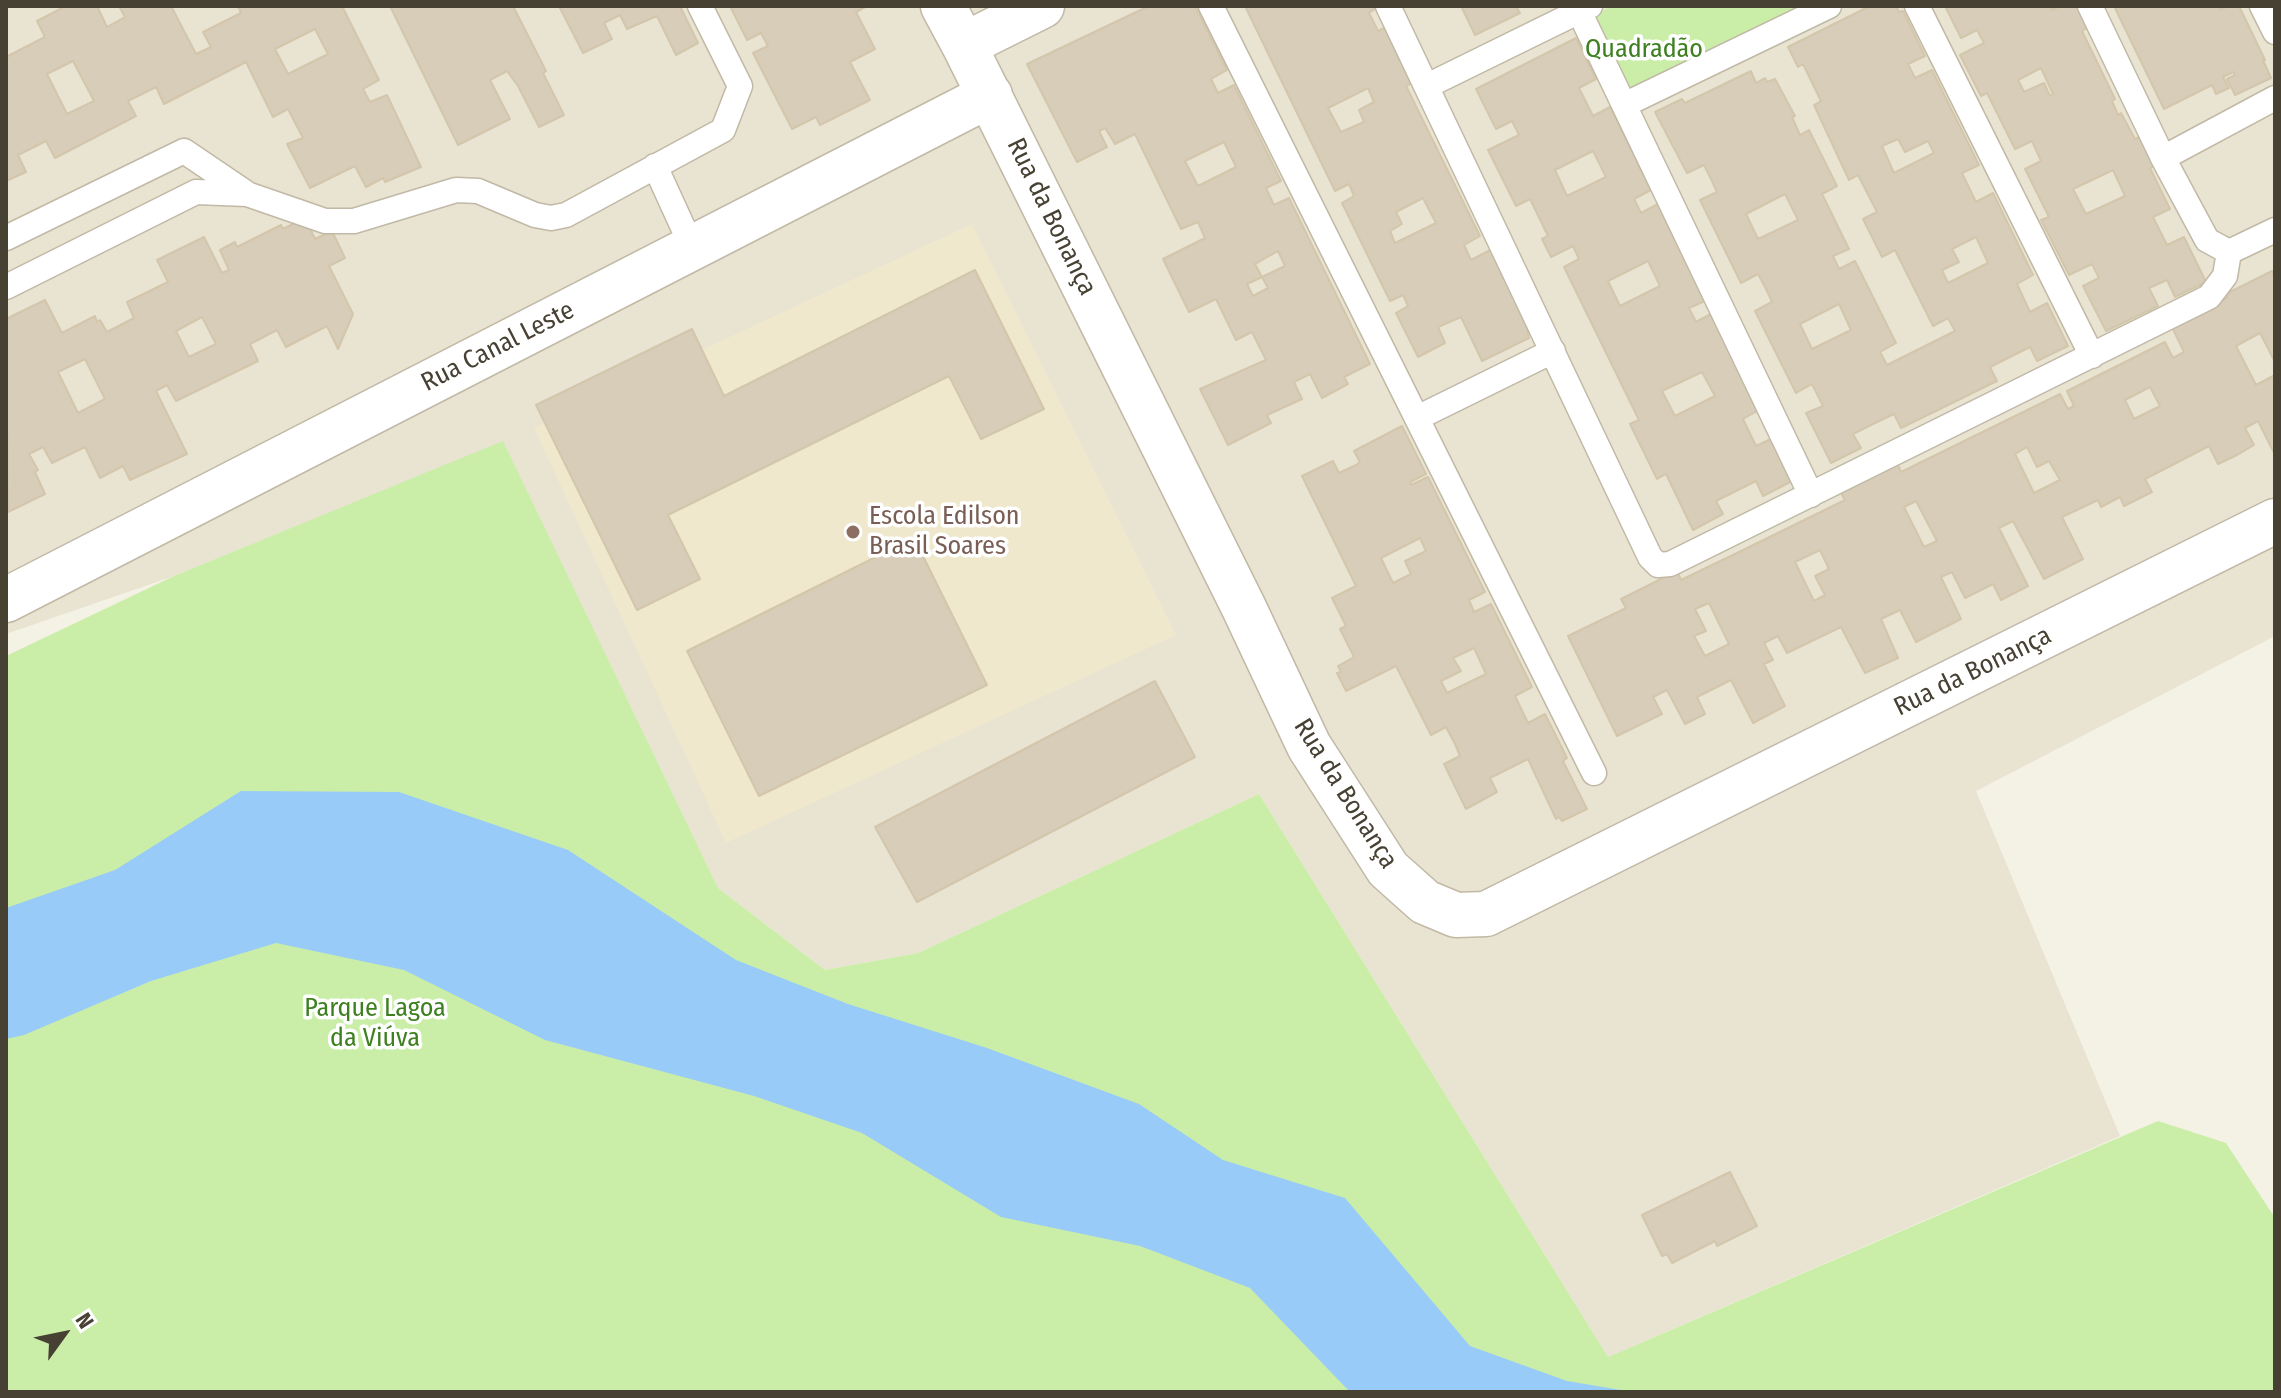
<!DOCTYPE html>
<html>
<head>
<meta charset="utf-8">
<style>
	body { margin:0 }
	#map { position:relative; width:2281px; height:1398px; overflow:hidden; background:#f4f1e5; font-family:"Fira Sans Condensed",sans-serif }
	canvas { display:block }
	.frame { position:absolute; inset:0; border:8px solid #474133; pointer-events:none }
	.north { position:absolute; left:24px; top:1294px; width:80px; height:80px; -webkit-text-stroke:6px #fff; paint-order:stroke; rotate:57deg; font-size:22px; font-weight:700; line-height:32px; text-align:center; color:#474133 }
	.north::after { content:''; display:block; margin:auto; width:28px; height:36px; background:#474133; clip-path:polygon(50% 0,100% 100%,50% 72%,0 100%) }
</style>
</head>
<body>
<div id="map">
<canvas width="2281" height="1398"></canvas>
<div class="frame"></div>
<div class="north">N</div>
</div>
<script>
const ctx = document.querySelector('canvas').getContext('2d');
ctx.lineJoin = 'round';
function fill(path, color) { ctx.fillStyle = color; ctx.fill(path, 'evenodd'); }
const toPath = rows => new Path2D(rows.map(r => 'M' + r).join(''));
function trace(path, color, width, dash) { ctx.strokeStyle = color; ctx.lineWidth = width; ctx.lineCap = dash ? 'butt' : 'round'; ctx.setLineDash(dash || []); ctx.stroke(path); }
function drawText(font, color, halo, rows, align = 'center') {
  ctx.font = font + ' "Fira Sans Condensed",sans-serif'; ctx.lineWidth = 7; ctx.setLineDash([]); ctx.textBaseline = 'middle'; ctx.strokeStyle = halo; ctx.fillStyle = color; for (const [text, x, y, turn = 0] of rows) {
    ctx.save(); ctx.translate(x, y); ctx.rotate((+turn || 0) * Math.PI / 180); ctx.textAlign = isNaN(turn) ? turn : align; if (halo) ctx.strokeText(text, 0, 0); ctx.fillText(text, 0, 0); ctx.restore();
  }
}
fill(toPath([
	[6,6,2275,6,2275,636,1976,791,2120,1136,1608,1357,1259,794,918,953,825,970,718,888,503,442,174,576,6,634]
]), '#e9e3d2');
fill(toPath([
	[972,224,1176,635,726,843,534,428]
]), '#efe8cd');
fill(toPath([
	[1612,6,1846,6,1625,110,1579,23],
	[503,441,718,888,825,970,918,953,1259,794,1608,1357,2158,1121,2226,1143,2275,1218,2275,1392,6,1392,6,656,174,576]
]), '#caeea8');
fill(toPath([
	[241,791,399,792,568,850,736,960,848,1004,987,1048,1139,1104,1223,1160,1345,1198,1470,1346,1567,1381,1633,1392,1350,1392,1250,1288,1140,1246,1001,1217,862,1133,754,1096,545,1040,404,970,276,943,151,981,24,1035,6,1039,6,908,115,870]
]), '#99cbf8');
const building = toPath([
	[66,6,97,6,107,27,125,17,119,6,171,6,196,54,211,47,203,32,241,13,238,6,342,6,379,80,363,89,370,102,387,95,421,167,385,182,383,178,366,187,355,166,310,188,287,144,303,138,288,109,273,117,246,62,164,104,156,87,128,101,136,116,55,158,46,141,18,155,26,172,6,181,6,57,45,37,37,21,66,6],
	[315,29,328,54,288,74,275,49,315,29],
	[73,61,94,101,67,114,47,74,73,61],
	[390,6,513,6,546,71,543,73,564,115,539,127,518,86,507,71,490,80,510,119,458,145,390,6],
	[559,6,680,6,698,43,676,55,657,16,627,29,620,15,604,23,612,39,583,53,559,6],
	[730,6,867,6,856,12,875,49,850,62,870,100,820,125,816,117,792,129,753,53,768,46,761,33,747,40,730,6],
	[1149,6,1195,6,1227,70,1211,79,1218,93,1234,85,1281,181,1266,188,1274,205,1289,198,1370,364,1344,377,1348,384,1322,398,1310,374,1294,382,1302,399,1267,415,1271,423,1228,445,1200,389,1266,360,1252,332,1236,340,1216,299,1189,312,1163,259,1205,238,1198,222,1181,229,1135,134,1115,144,1105,128,1099,131,1107,147,1077,162,1027,64,1149,6],
	[1224,142,1236,167,1198,186,1185,161,1224,142],
	[1278,251,1285,266,1262,277,1255,264,1278,251],
	[1262,277,1268,288,1253,296,1247,284,1262,277],
	[1245,6,1379,6,1369,13,1378,31,1388,26,1416,81,1406,86,1480,236,1464,245,1471,260,1498,246,1533,327,1527,330,1529,338,1482,361,1461,317,1438,327,1445,343,1418,357,1396,313,1408,306,1403,295,1390,301,1342,203,1354,196,1349,184,1335,191,1245,6],
	[1368,88,1374,102,1359,110,1364,122,1341,132,1328,108,1368,88],
	[1423,198,1436,223,1395,243,1390,231,1402,224,1396,212,1423,198],
	[1461,6,1516,6,1520,13,1475,35,1461,6],
	[1870,6,1896,6,1899,12,1903,11,1925,56,1908,64,1915,78,1932,70,1979,165,1962,173,1976,202,1993,193,2033,275,2017,284,2030,312,2047,303,2068,346,2037,361,2030,347,1990,367,1997,381,1901,428,1894,414,1875,423,1853,434,1861,448,1831,463,1806,413,1823,406,1812,384,1796,393,1755,311,1772,302,1766,289,1758,274,1741,283,1700,200,1717,192,1711,179,1704,165,1687,173,1655,112,1682,99,1685,103,1751,71,1756,83,1765,78,1767,82,1775,79,1795,116,1792,117,1800,135,1809,130,1837,186,1822,194,1849,249,1833,256,1839,269,1855,261,1896,343,1880,352,1887,365,1955,331,1948,318,1933,326,1895,250,1882,257,1863,219,1877,212,1858,175,1849,180,1814,105,1821,101,1803,64,1798,67,1788,47,1870,6],
	[1898,139,1905,152,1928,141,1934,153,1894,173,1882,146,1898,139],
	[1785,194,1798,220,1758,239,1746,214,1785,194],
	[1976,237,1988,263,1948,283,1942,270,1959,262,1952,249,1976,237],
	[1839,304,1851,330,1812,349,1800,324,1839,304],
	[1945,6,2050,6,2052,10,2060,6,2078,6,2088,27,2082,31,2115,99,2112,101,2118,115,2121,113,2135,139,2147,134,2161,162,2150,168,2170,209,2153,217,2167,245,2184,237,2206,282,2175,297,2167,280,2149,288,2158,306,2106,331,2083,286,2099,278,2092,264,2069,275,2041,220,2049,217,2025,169,2041,161,2032,141,2015,149,1987,93,1981,96,1960,55,1984,43,1977,30,1961,38,1945,6],
	[2041,68,2053,94,2050,96,2044,83,2024,92,2018,80,2041,68],
	[2113,170,2125,196,2086,214,2073,189,2113,170],
	[2114,6,2219,6,2221,10,2228,6,2239,6,2265,60,2263,60,2271,78,2235,95,2227,79,2235,75,2233,72,2223,77,2229,88,2216,94,2212,85,2164,109,2114,6],
	[1576,38,1596,79,1579,88,1593,116,1610,107,1651,190,1634,199,1641,213,1658,204,1705,301,1689,308,1696,322,1711,314,1759,410,1743,419,1756,446,1773,438,1794,480,1763,496,1756,481,1716,501,1723,514,1693,530,1666,474,1657,479,1630,424,1639,420,1564,267,1579,259,1573,246,1551,257,1542,239,1548,236,1530,199,1516,206,1488,150,1519,135,1512,121,1496,129,1476,89,1576,38],
	[1593,151,1606,177,1567,196,1555,170,1593,151],
	[1648,261,1660,286,1620,306,1608,281,1648,261],
	[1702,372,1715,396,1675,416,1662,391,1702,372],
	[305,218,315,239,332,231,345,258,329,266,353,314,338,349,327,326,286,347,277,330,250,344,258,361,176,401,167,385,156,391,187,454,130,480,123,466,100,478,85,447,52,463,43,447,29,454,38,470,35,472,45,494,8,512,6,319,45,300,62,333,95,316,97,322,100,320,107,332,134,318,127,302,168,282,157,260,204,237,222,273,229,270,220,250,235,242,237,247,281,225,283,229,305,218],
	[202,317,216,344,189,357,176,331,202,317],
	[85,359,105,399,78,413,58,372,85,359],
	[975,270,1044,409,981,439,949,376,668,515,700,579,637,610,536,405,692,329,724,396,975,270],
	[2272,271,2275,278,2275,362,2260,333,2236,346,2256,385,2275,375,2275,455,2258,421,2245,428,2254,445,2237,455,2218,464,2209,446,2145,479,2152,492,2124,506,2120,497,2101,507,2098,500,2062,517,2083,559,2044,579,2013,521,1999,528,2028,586,2001,600,1993,584,1965,598,1952,572,1941,577,1961,619,1916,642,1900,610,1881,619,1898,658,1865,673,1841,627,1787,653,1778,636,1764,643,1773,660,1764,664,1785,706,1753,723,1731,680,1697,697,1705,714,1685,724,1667,690,1653,697,1662,714,1617,736,1568,636,1626,608,1621,599,1677,571,1681,580,1737,553,1845,500,1841,493,1898,464,1901,472,2060,394,2068,409,2074,406,2067,391,2165,342,2173,358,2184,352,2171,325,2227,298,2226,294,2272,271],
	[2150,387,2160,406,2134,419,2125,400,2150,387],
	[2027,447,2037,467,2049,461,2060,480,2034,493,2015,454,2027,447],
	[1916,501,1937,541,1924,547,1904,507,1916,501],
	[1820,550,1829,569,1815,576,1825,595,1814,601,1795,562,1820,550],
	[1709,603,1729,644,1705,656,1694,636,1706,631,1695,609,1709,603],
	[1402,426,1426,474,1410,482,1411,485,1428,477,1485,592,1469,600,1474,612,1491,604,1532,687,1515,696,1528,723,1545,714,1567,758,1563,761,1587,809,1562,821,1559,817,1556,819,1528,759,1490,778,1497,792,1466,809,1444,764,1460,756,1455,744,1446,727,1431,735,1396,666,1346,691,1337,673,1341,672,1338,666,1354,657,1340,629,1346,626,1332,598,1356,586,1302,476,1333,461,1339,473,1356,465,1360,462,1354,451,1402,426],
	[1420,538,1426,551,1405,561,1411,574,1393,583,1381,558,1420,538],
	[1474,648,1486,674,1447,693,1441,681,1461,671,1453,658,1474,648],
	[914,538,987,685,759,796,687,651,914,538],
	[1155,681,1195,757,917,902,875,827,1155,681],
	[1730,1172,1757,1226,1717,1246,1715,1241,1672,1263,1667,1254,1662,1256,1642,1215,1730,1172]
]);
fill(building, '#d7cdb9');
trace(building, '#d3c6ab', 2);
const lane = toPath([
	[1211,6,1594,773],
	[1388,6,1650,557,1658,565,1670,564,2209,297,2225,276,2229,252],
	[1917,6,2092,356],
	[2090,6,2163,158,2207,240,2229,252,2275,230],
	[2262,6,2275,32],
	[1579,11,1811,495],
	[1427,86,1590,6],
	[1624,105,1829,6],
	[2163,158,2275,98],
	[655,166,692,247],
	[6,238,184,151,246,193],
	[6,287,196,192,247,194,325,221,354,221,456,190,478,191,535,215,551,218,566,215,723,130,740,86,700,6],
	[1417,418,1553,351]
]);
const street = toPath([
	[943,6,964,45,1042,6],
	[964,45,1244,608,1309,746,1388,869,1425,902,1456,915,1486,914,2275,521],
	[6,600,990,95]
]);
trace(lane, '#c1b9a6', 27);
trace(street, '#c1b9a6', 47);
trace(lane, '#fff', 24);
trace(street, '#fff', 44);
for (const [x, y, r, color] of [
	[853,532,8,"#8d6e63"]
]) { const dot = new Path2D(); dot.arc(x, y, r, 0, 2 * Math.PI); ctx.fillStyle = color; ctx.fill(dot); trace(dot, '#fff', 3); }
drawText('26px', '#3e8020', '#fff', [
	["Quadradão",1644,50],
	["Parque Lagoa",375,1009],
	["da Viúva",375,1039]
]);
drawText('26px', '#474133', '#fff', [
	["Rua da Bonança",1051,217,64],
	["Rua Canal Leste",498,347,-27],
	["Rua da Bonança",1973,672,-26],
	["Rua da Bonança",1345,794,58]
]);
drawText('26px', '#785e54', '#fff', [
	["Escola Edilson",869,517],
	["Brasil Soares",869,547]
], 'left');
</script>
</body>
</html>
